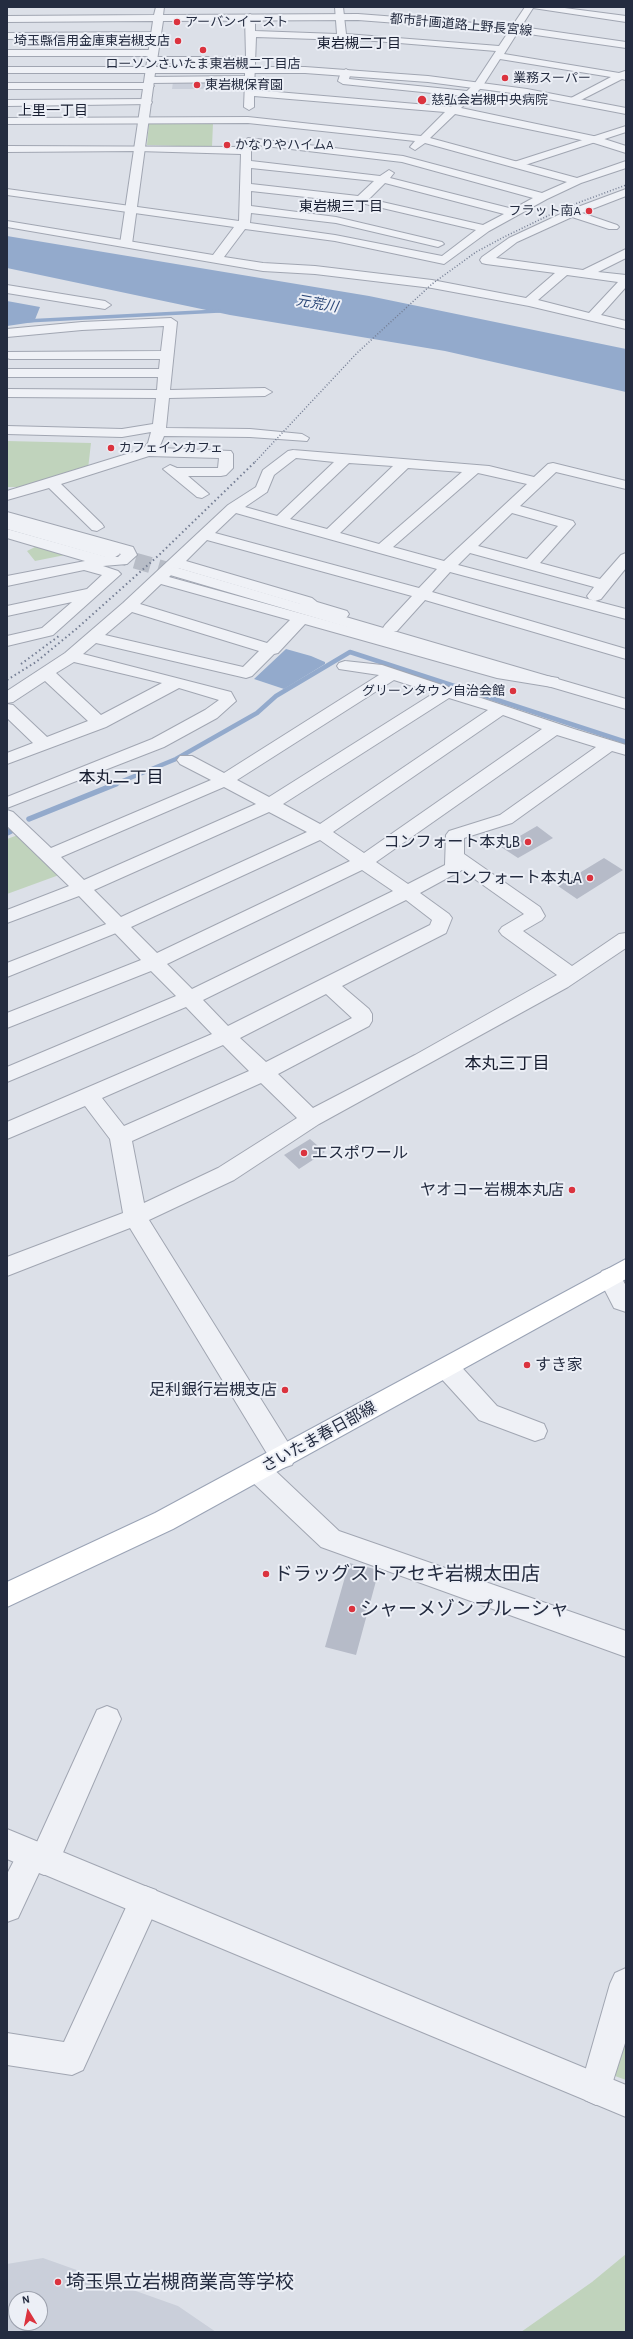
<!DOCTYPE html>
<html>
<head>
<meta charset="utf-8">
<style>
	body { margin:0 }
	#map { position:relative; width:633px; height:2339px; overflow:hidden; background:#dce0e8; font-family:"Alegreya Sans",sans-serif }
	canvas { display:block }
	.frame { position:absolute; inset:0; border:8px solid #242c40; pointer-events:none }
	.north { position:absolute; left:8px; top:2291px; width:40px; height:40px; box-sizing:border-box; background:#eceff6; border:1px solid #9ca1ad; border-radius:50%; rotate:350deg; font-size:11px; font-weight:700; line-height:16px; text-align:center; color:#242c40 }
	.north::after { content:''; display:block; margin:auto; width:14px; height:18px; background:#db333e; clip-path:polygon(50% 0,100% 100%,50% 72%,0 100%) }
</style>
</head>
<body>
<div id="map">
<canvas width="633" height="2339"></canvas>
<div class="frame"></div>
<div class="north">N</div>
</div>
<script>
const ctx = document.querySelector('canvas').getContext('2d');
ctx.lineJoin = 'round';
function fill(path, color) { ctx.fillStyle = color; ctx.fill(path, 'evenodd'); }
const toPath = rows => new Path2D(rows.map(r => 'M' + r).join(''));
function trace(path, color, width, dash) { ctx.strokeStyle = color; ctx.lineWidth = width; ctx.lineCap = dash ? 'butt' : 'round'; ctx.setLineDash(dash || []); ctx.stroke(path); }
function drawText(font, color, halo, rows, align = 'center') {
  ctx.font = font + ' "Alegreya Sans","Noto Sans JP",sans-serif'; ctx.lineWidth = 4; ctx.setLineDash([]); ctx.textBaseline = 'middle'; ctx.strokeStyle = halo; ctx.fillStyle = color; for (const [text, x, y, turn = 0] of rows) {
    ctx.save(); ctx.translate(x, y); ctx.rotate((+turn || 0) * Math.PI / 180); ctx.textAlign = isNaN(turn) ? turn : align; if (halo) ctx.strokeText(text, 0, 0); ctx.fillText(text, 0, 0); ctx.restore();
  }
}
fill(toPath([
	[173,82,223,82,222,89,172,89],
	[43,2258,178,2306,216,2332,7,2332,7,2264],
	[16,2299,40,2299,40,2323,16,2323]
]), '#cacfda');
fill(toPath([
	[149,123,213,123,212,147,147,145],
	[7,441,91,443,88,469,28,487,7,487],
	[37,546,65,555,35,561,27,551],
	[18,835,59,875,7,894,7,839],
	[626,2037,626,2080,615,2076],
	[626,2254,626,2332,521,2332,592,2282]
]), '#c0d3bc');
fill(toPath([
	[7,236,369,296,626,349,626,392,445,351,230,315,7,268],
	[7,301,40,307,34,322,7,326],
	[286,649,311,656,325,662,325,664,284,689,254,679]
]), '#93aacc');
trace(toPath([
	[26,321,219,311]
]), '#93aacc', 3.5);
trace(toPath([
	[113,785,176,759,257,713,276,696,350,652,626,742]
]), '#93aacc', 4.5);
trace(toPath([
	[29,819,116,784],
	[7,833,11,831]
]), '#93aacc', 5.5);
fill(toPath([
	[537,826,553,838,518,858,501,847],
	[604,858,623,870,577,899,558,886],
	[310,1139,325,1152,299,1169,284,1155],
	[349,1563,379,1570,356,1655,325,1647]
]), '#b6bbc8');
trace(toPath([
	[112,554,175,572]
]), '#b7bcc6', 16, [16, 8]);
const minor = toPath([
	[335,7,343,7,346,34,499,46,525,7,557,7,626,16,626,22,533,8,504,54,619,73,625,71,626,80,622,79,575,103,571,102,571,98,611,77,500,59,482,87,461,108,598,137,626,146,626,153,591,142,455,114,430,138,577,178,626,161,626,168,581,183,547,199,489,231,444,264,335,241,245,229,224,257,263,263,315,266,432,280,526,298,555,273,486,264,482,263,480,260,482,257,509,238,567,211,626,189,626,196,582,213,617,225,619,227,617,229,609,229,572,217,517,242,496,258,583,270,626,249,626,258,598,272,626,275,626,287,601,315,626,321,626,329,529,306,432,288,315,274,263,271,7,227,7,221,213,255,234,227,7,195,7,189,239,221,241,154,138,151,7,152,7,146,246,147,251,150,251,161,380,176,389,170,394,173,390,178,513,209,533,198,402,162,248,144,243,141,248,138,403,156,542,193,567,182,425,143,415,150,410,147,415,141,248,123,7,124,7,118,248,117,421,136,445,112,254,96,254,107,249,110,244,107,245,82,150,83,145,80,150,77,245,76,245,63,152,63,147,60,152,57,246,57,245,17,250,14,255,17,255,31,337,34,335,7],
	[256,37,375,41,496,51,475,83,467,91,349,79,351,72,346,69,341,72,338,81,343,84,462,96,451,107,254,90,256,37],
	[251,168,374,181,358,196,251,184,251,168],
	[385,183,504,214,483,225,369,199,385,183],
	[251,191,361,203,476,230,442,256,335,235,250,223,251,213,336,223,438,247,444,244,442,242,336,217,251,206,251,191],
	[567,275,618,282,589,313,538,300,567,275],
	[157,32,160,33,160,37,7,39,7,33,157,32],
	[7,50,153,50,158,53,153,56,7,56,7,50],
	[7,67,151,67,156,70,151,73,7,73,7,67],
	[7,83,149,83,154,86,149,89,7,89,7,83],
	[147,99,152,102,151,104,7,106,7,100,147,99],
	[7,285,105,301,111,305,105,309,7,293,7,285],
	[171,318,177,322,170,390,265,388,272,392,265,396,169,398,166,428,250,429,302,434,309,438,307,441,250,437,164,436,159,448,231,451,233,454,233,468,226,475,221,476,188,476,209,494,202,498,197,497,163,469,170,465,177,468,218,468,219,458,149,456,61,484,102,524,104,527,97,531,92,530,49,488,7,500,7,491,143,449,148,443,151,432,122,437,7,434,7,426,122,429,153,424,156,398,7,397,7,389,157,390,158,377,7,377,7,369,159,369,160,359,10,359,7,358,7,352,161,351,164,326,82,330,7,337,7,329,82,322,171,318],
	[293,450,489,466,534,477,548,464,553,463,626,481,626,489,556,472,520,506,573,521,575,524,540,563,600,579,621,555,626,553,626,568,601,599,595,601,589,599,587,596,594,587,470,553,458,565,626,609,626,619,450,572,432,592,626,649,626,659,425,600,397,631,385,631,383,628,385,625,412,596,207,540,186,561,312,598,317,602,347,611,349,614,347,617,341,619,335,617,305,608,300,604,178,568,169,577,498,668,558,678,560,682,558,686,552,687,497,678,305,624,278,653,274,654,252,676,246,678,96,643,83,654,231,692,236,701,217,718,164,747,7,808,7,797,152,739,205,710,219,700,179,688,106,727,7,764,7,753,33,743,7,718,7,704,13,705,47,737,88,721,45,681,13,702,7,703,7,691,65,653,123,603,228,505,256,487,263,470,288,451,293,450],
	[296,458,334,462,277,516,245,507,267,492,274,475,296,458],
	[349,463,393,466,327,529,290,519,349,463],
	[408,468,462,472,379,544,340,533,408,468],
	[478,473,527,484,444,561,393,547,478,473],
	[236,513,275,524,437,569,419,588,215,533,236,513],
	[512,513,558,526,527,559,478,546,512,513],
	[161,584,290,620,267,643,140,604,161,584],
	[132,612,259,651,243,667,105,635,132,612],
	[74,662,162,683,101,715,56,673,74,662],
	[7,512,133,547,137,555,127,564,103,566,118,571,121,574,53,635,7,646,7,636,42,628,72,602,7,616,7,606,87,589,102,575,84,570,7,586,7,576,85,561,7,538,7,529,107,557,118,557,121,554,7,521,7,512],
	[345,661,382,665,574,729,626,745,626,755,612,751,512,823,464,838,464,854,540,907,545,916,542,920,523,931,572,966,619,934,626,933,626,948,568,987,319,1124,234,1180,149,1220,292,1449,296,1457,292,1465,283,1468,274,1465,130,1228,7,1276,7,1257,123,1213,110,1139,85,1106,7,1139,7,1122,212,1034,186,1007,7,1082,7,1067,176,996,151,971,7,1028,7,1013,141,960,79,896,7,923,7,910,69,886,7,826,7,810,13,812,51,848,211,780,180,764,177,760,180,756,192,756,224,773,379,675,339,669,337,666,339,663,345,661],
	[394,680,434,693,269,797,237,780,394,680],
	[449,698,488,710,320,824,283,804,449,698],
	[503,715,542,729,364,853,333,832,503,715],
	[557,735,596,747,500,815,449,831,446,835,445,865,408,884,376,862,557,735],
	[224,787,256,804,84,880,61,857,224,787],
	[269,812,307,832,121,917,94,890,269,812],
	[320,840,350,861,157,953,131,927,320,840],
	[362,870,393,891,192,989,167,964,362,870],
	[462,870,524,914,502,927,499,931,502,935,557,975,415,1055,313,1108,278,1074,369,1026,372,1021,372,1014,369,1009,342,986,446,933,452,918,449,914,420,893,462,870],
	[406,900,432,920,430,925,228,1026,203,1000,406,900],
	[326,994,352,1018,266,1062,240,1038,326,994],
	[223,1045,249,1071,124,1126,102,1098,223,1045],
	[261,1083,297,1118,218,1168,144,1203,132,1141,261,1083],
	[610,1268,618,1271,626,1286,626,1312,614,1308,598,1277,602,1271,610,1268],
	[447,1358,456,1361,497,1406,544,1424,547,1431,544,1438,535,1441,479,1420,438,1375,435,1368,438,1361,447,1358],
	[258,1460,267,1463,339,1531,626,1631,626,1657,321,1547,249,1479,245,1471,249,1463,258,1460],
	[107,1706,117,1710,121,1719,55,1871,44,1875,39,1873,18,1918,7,1922,7,1874,22,1845,32,1840,37,1842,97,1710,107,1706],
	[145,1886,156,1890,160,1901,83,2070,72,2075,7,2065,7,2033,64,2042,134,1890,145,1886],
	[626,1968,626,2040,607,2100,596,2105,585,2100,580,2089,610,1984,615,1973,626,1968]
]);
const tertiary = toPath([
	[156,7,164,7,163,15,358,14,515,26,626,42,626,48,515,32,358,20,163,21,156,67,305,67,428,76,527,89,626,108,626,114,527,95,428,82,305,73,155,73,132,244,126,247,120,244,153,21,7,22,7,16,154,15,156,7],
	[626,126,626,132,522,166,514,166,513,164,514,162,626,126],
	[7,520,117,551,120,554,112,559,7,529,7,520],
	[175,567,626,699,626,709,170,575,167,572,170,569,175,567],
	[119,919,126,921,129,925,126,929,7,977,7,963,119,919],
	[7,1829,626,2085,626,2117,7,1859,7,1829]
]);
const primary = toPath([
	[626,1259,626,1279,173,1529,7,1607,7,1582,155,1513,626,1259]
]);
trace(minor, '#a1a6b2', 2);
trace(tertiary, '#a1a6b2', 2);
trace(primary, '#9aa3b5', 2);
fill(minor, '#eff1f6');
fill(tertiary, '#eff1f6');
fill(primary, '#fff');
trace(toPath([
	[255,462,357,353,432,284,476,252,504,237,564,208,626,185]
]), '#747d93', 1.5, [1, 2]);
trace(toPath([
	[21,664,59,636],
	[7,680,36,662,75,630,159,555,256,461]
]), '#747d93', 2, [1.5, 3]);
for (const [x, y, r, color] of [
	[177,22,4,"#db333e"],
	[178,41,4,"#db333e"],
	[203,50,4,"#db333e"],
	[505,78,4,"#db333e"],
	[197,85,4,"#db333e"],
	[422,100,5,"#db333e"],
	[227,145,4,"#db333e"],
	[589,211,4,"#db333e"],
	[111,448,4,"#db333e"],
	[513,691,4,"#db333e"],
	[528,842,4,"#db333e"],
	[590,878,4,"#db333e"],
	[304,1153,4,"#db333e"],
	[572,1190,4,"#db333e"],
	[527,1365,4,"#db333e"],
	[285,1390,4,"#db333e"],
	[266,1574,4,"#db333e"],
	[352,1609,4,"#db333e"],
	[58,2282,4,"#db333e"]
]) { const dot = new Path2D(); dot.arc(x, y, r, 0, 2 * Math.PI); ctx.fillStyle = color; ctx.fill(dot); trace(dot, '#eceff6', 1.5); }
drawText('13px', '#242c40', '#eceff6', [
	["アーバンイースト",185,22],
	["埼玉縣信用金庫東岩槻支店",170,41,"right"],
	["ローソンさいたま東岩槻二丁目店",203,64,"center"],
	["業務スーパー",513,78],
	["東岩槻保育園",205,85],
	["慈弘会岩槻中央病院",431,100],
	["かなりやハイムA",235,145],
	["フラット南A",581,211,"right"],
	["カフェインカフェ",119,448],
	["グリーンタウン自治会館",505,691,"right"]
], 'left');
drawText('13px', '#242c40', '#eceff6', [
	["都市計画道路上野長宮線",461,25,5]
]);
drawText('14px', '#171d30', '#eceff6', [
	["東岩槻二丁目",359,44],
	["上里一丁目",53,111],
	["東岩槻三丁目",341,207]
]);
drawText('italic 14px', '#2b4777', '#eceff6', [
	["元荒川",317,304,10]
]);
drawText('16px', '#242c40', '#eceff6', [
	["コンフォート本丸B",520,842],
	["コンフォート本丸A",582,878],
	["エスポワール",312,1153,"left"],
	["ヤオコー岩槻本丸店",564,1190],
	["すき家",535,1365,"left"],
	["足利銀行岩槻支店",277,1390]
], 'right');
drawText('16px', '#242c40', '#eceff6', [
	["さいたま春日部線",319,1437,-29]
]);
drawText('17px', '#171d30', '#eceff6', [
	["本丸二丁目",121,778],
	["本丸三丁目",507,1064]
]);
drawText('19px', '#242c40', '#eceff6', [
	["ドラッグストアセキ岩槻太田店",274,1574],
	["シャーメゾンプルーシャ",360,1609],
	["埼玉県立岩槻商業高等学校",66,2282]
], 'left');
</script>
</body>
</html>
